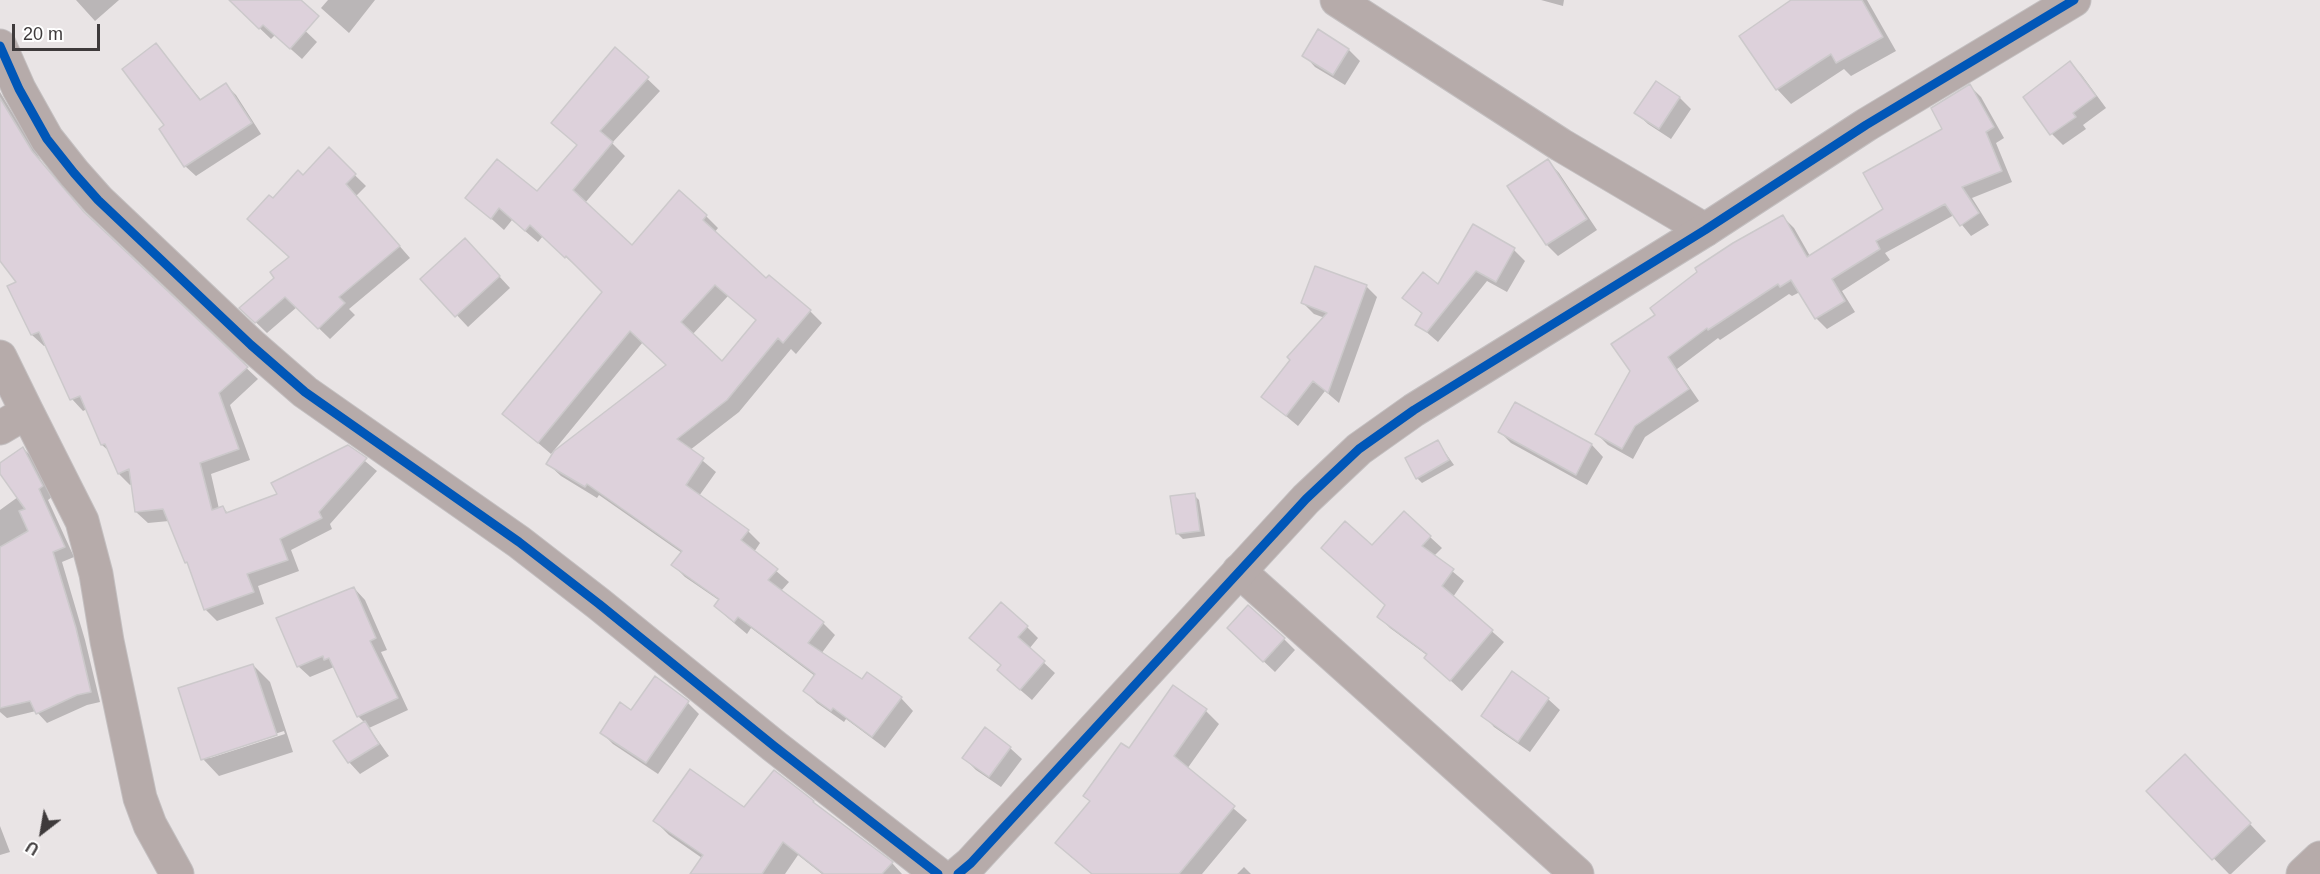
<!DOCTYPE html>
<html>
<head>
<meta charset="utf-8">
<style>
	body { margin:0 }
	#map { position:relative; width:2320px; height:874px; overflow:hidden; background:#e9e4e5; font-family:Arial,sans-serif }
	canvas { display:block }
	.north { position:absolute; left:12px; top:802px; width:60px; height:60px; -webkit-text-stroke:4px #fff; paint-order:stroke; rotate:211deg; font-size:16px; font-weight:700; line-height:24px; text-align:center; color:#3e3a3b }
	.north::after { content:''; display:block; margin:auto; width:21px; height:27px; background:#3e3a3b; clip-path:polygon(50% 0,100% 100%,50% 72%,0 100%) }
	.scale { position:absolute; left:12px; top:24px; width:88px; height:27px; box-sizing:border-box; border:3px solid #3e3a3b; border-top:0; padding-left:8px; font-size:18px; line-height:21px; white-space:nowrap; color:#3e3a3b; -webkit-text-stroke:4px #fff; paint-order:stroke }
</style>
</head>
<body>
<div id="map">
<canvas width="2320" height="874"></canvas>
<div class="north">U</div>
<div class="scale">20 m</div>
</div>
<script>
const ctx = document.querySelector('canvas').getContext('2d');
ctx.lineJoin = 'round';
function fill(path, color) { ctx.fillStyle = color; ctx.fill(path, 'evenodd'); }
const toPath = rows => new Path2D(rows.map(r => 'M' + r).join(''));
function trace(path, color, width, dash) { ctx.strokeStyle = color; ctx.lineWidth = width; ctx.lineCap = dash ? 'butt' : 'round'; ctx.setLineDash(dash || []); ctx.stroke(path); }
fill(toPath([
	[76,0,119,0,95,21],
	[230,0,273,0,317,42,302,59,275,35,271,39],
	[328,0,375,0,349,33,321,8],
	[1541,0,1564,0,1563,6],
	[1794,0,1867,0,1896,51,1851,76,1844,69,1791,104,1777,89],
	[1319,31,1349,50,1360,61,1345,85,1315,67,1304,55],
	[156,45,202,101,226,85,236,95,261,134,196,176,185,166,167,126],
	[616,49,660,91,612,143,625,156,585,203,632,247,706,216,718,228,714,233,766,280,810,311,822,323,796,354,791,349,739,412,690,450,716,472,699,496,748,531,760,543,754,552,789,582,781,591,823,623,835,635,821,654,862,681,901,698,913,711,885,748,846,719,844,722,817,703,805,691,815,676,751,628,747,634,728,618,716,606,720,601,685,577,673,565,682,553,599,495,597,498,561,476,548,464,668,365,643,342,551,454,504,414,604,292,543,236,538,242,512,220,504,230,468,198,538,193,578,146],
	[728,296,758,321,722,363,692,335],
	[2070,63,2081,74,2106,108,2083,125,2086,129,2063,145,2052,134,2025,97],
	[1656,83,1680,98,1691,109,1671,139,1648,124,1636,113],
	[1970,86,1981,97,2004,138,1996,143,2012,182,1972,198,1989,225,1971,236,1954,215,1885,253,1890,260,1842,291,1855,312,1827,329,1816,318,1800,292,1792,296,1789,294,1720,340,1718,338,1677,369,1699,401,1645,437,1633,459,1608,445,1597,434,1632,371,1657,315,1783,217,1794,228,1810,256,1885,210,1945,130],
	[0,92,43,164,94,224,258,379,230,405,250,460,211,474,219,509,223,508,229,514,279,495,348,447,377,471,330,524,332,529,291,550,299,571,258,586,264,604,217,621,205,609,190,566,186,562,169,521,148,523,136,512,133,484,130,485,119,474,110,452,102,445,87,409,83,411,72,399,47,345,44,346,32,335,18,283,0,259],
	[329,150,366,186,356,196,410,258,349,309,355,315,330,339,297,307,267,333,241,308,276,278,291,257,273,200,303,177],
	[1548,161,1559,173,1597,230,1558,256,1547,245,1509,187],
	[1514,250,1525,261,1507,292,1487,281,1438,342,1417,324,1423,315,1404,297,1439,286],
	[476,251,510,288,468,327,423,279],
	[1366,286,1377,297,1339,403,1325,391,1298,426,1263,397,1325,318,1314,314,1303,303],
	[1515,404,1592,445,1603,457,1587,485,1511,443,1500,432],
	[1437,441,1454,465,1422,483,1417,478],
	[23,448,33,458,52,497,48,500,74,557,62,562,85,640,100,702,87,705,47,723,36,711,7,718,0,712,0,510,18,497,0,471,0,464],
	[1194,495,1199,500,1205,536,1183,539,1177,533],
	[1430,537,1442,548,1434,556,1464,581,1453,597,1504,642,1462,691,1426,658,1428,656,1390,628,1379,617,1387,606,1372,547],
	[354,588,365,600,387,650,381,652,408,710,369,728,389,756,360,774,349,762,365,723,358,716,334,667,310,677,298,666],
	[1027,627,1038,638,1029,649,1055,673,1032,700,1010,681,1002,666,971,638],
	[1240,639,1284,639,1295,650,1275,672],
	[253,665,270,682,293,752,219,776,203,759],
	[284,731,285,734,210,758,210,755],
	[1513,674,1548,699,1560,710,1530,752,1494,727,1483,715],
	[655,678,688,703,699,714,658,774,613,744,602,733,631,712],
	[1173,687,1206,711,1219,724,1187,769,1247,820,1202,874,1092,874,1070,856,1092,802],
	[1010,748,1022,759,1001,787,976,770,964,758],
	[2202,773,2266,841,2231,874,2229,874,2148,791],
	[744,809,892,863,902,874,822,874,798,855,785,874,692,874,702,858,669,835,655,821],
	[0,826,10,852,0,855],
	[1244,867,1251,874,1237,874]
]), '#0003');
const building = toPath([
	[229,0,301,0,319,16,290,49,263,25,259,29,229,0],
	[1791,0,1862,0,1883,37,1836,63,1831,54,1776,90,1739,36,1791,0],
	[1318,29,1349,49,1333,75,1302,56,1318,29],
	[156,43,200,100,226,83,252,123,184,167,159,129,164,125,122,69,156,43],
	[615,47,649,77,600,131,613,142,573,190,632,245,679,190,707,215,703,220,766,278,769,275,811,310,783,343,778,338,727,400,677,439,704,458,686,485,749,530,741,540,778,569,768,580,824,622,808,643,862,679,867,672,902,697,872,737,833,708,831,711,803,691,815,674,738,617,734,622,714,606,719,599,671,565,682,551,587,484,585,487,546,464,554,451,666,365,630,331,538,443,502,414,602,292,566,256,565,258,530,225,525,231,499,208,491,219,465,198,497,159,537,191,577,145,551,123,615,47],
	[715,285,756,320,722,361,681,322,715,285],
	[2070,61,2096,96,2073,113,2076,117,2050,135,2023,97,2070,61],
	[1656,81,1680,97,1659,129,1634,113,1656,81],
	[1970,84,1994,127,1986,132,2002,171,1962,187,1979,213,1960,226,1945,204,1876,241,1880,249,1832,279,1845,301,1815,319,1791,280,1780,287,1778,284,1708,330,1707,328,1668,357,1689,389,1635,426,1622,449,1595,434,1630,371,1611,344,1655,315,1650,308,1697,272,1695,268,1733,243,1783,215,1807,257,1883,209,1863,173,1942,129,1931,108,1970,84],
	[0,98,32,151,84,212,248,367,219,393,239,449,200,463,212,510,223,506,226,513,277,494,271,483,348,445,367,458,319,512,322,518,280,539,288,560,247,574,254,592,204,610,187,562,185,563,163,509,135,512,129,469,118,474,105,444,101,445,80,396,70,400,39,332,31,335,7,286,16,282,0,261,0,98],
	[329,147,356,174,346,184,400,246,339,297,345,303,318,329,285,297,255,323,239,308,274,278,270,272,289,257,247,219,269,195,273,198,298,170,303,175,329,147],
	[1548,159,1587,219,1546,245,1507,186,1548,159],
	[1473,224,1515,248,1496,282,1476,271,1427,332,1415,325,1422,313,1402,298,1423,272,1438,284,1473,224],
	[465,238,500,276,455,317,420,279,465,238],
	[1315,266,1367,285,1328,393,1313,381,1286,416,1261,397,1290,360,1287,357,1327,313,1301,303,1315,266],
	[1515,402,1592,444,1576,475,1498,432,1515,402],
	[1438,440,1449,460,1416,479,1405,458,1438,440],
	[23,447,43,486,39,489,65,547,53,552,76,628,91,692,77,695,36,714,30,701,0,708,0,547,28,531,19,511,25,509,0,474,0,463,23,447],
	[1195,493,1200,531,1176,534,1170,496,1195,493],
	[1404,511,1431,536,1422,546,1454,569,1442,586,1493,630,1450,681,1424,658,1427,654,1377,617,1385,605,1321,548,1345,521,1372,545,1404,511],
	[354,587,376,638,370,641,398,698,357,717,329,658,324,660,323,656,297,667,276,618,354,587],
	[1001,602,1028,626,1018,637,1045,661,1020,690,997,670,1001,665,969,638,1001,602],
	[1248,605,1285,638,1263,662,1227,628,1248,605],
	[253,664,277,735,201,760,178,688,253,664],
	[1512,671,1549,698,1518,742,1481,716,1512,671],
	[655,676,689,701,646,763,600,733,620,702,631,710,655,676],
	[1173,685,1207,709,1174,756,1235,806,1179,874,1092,874,1055,843,1090,801,1083,796,1121,743,1129,748,1173,685],
	[365,721,379,744,348,763,333,741,365,721],
	[985,727,1011,747,989,777,962,758,985,727],
	[2185,754,2251,823,2212,860,2146,791,2185,754],
	[690,769,744,807,774,770,814,801,813,802,893,862,882,874,824,874,783,842,762,874,690,874,703,855,653,821,690,769]
]);
fill(building, '#ddd1db');
trace(building, '#ccc9cb', 1.5);
const minor = toPath([
	[1337,0,1561,145,1705,230],
	[0,357,27,412,0,428],
	[27,412,82,521,96,574,107,641,140,798,150,825,177,874],
	[1239,571,1577,874],
	[2303,874,2320,858]
]);
const tertiary = toPath([
	[0,46,19,89,47,139,74,173,98,200,251,345,305,392,519,542,599,604,774,746,938,874],
	[958,874,971,863,1306,499,1359,449,1414,410,1705,230,1866,125,2074,0]
]);
trace(minor, '#c3bfc0', 35);
trace(tertiary, '#c3bfc0', 35);
trace(minor, '#b6abaa', 33);
trace(tertiary, '#b6abaa', 33);
trace(toPath([
	[0,46,19,89,47,139,74,173,98,200,251,345,305,392,519,542,599,604,774,746,938,874],
	[958,874,971,863,1306,499,1359,449,1414,410,1705,230,1866,125,2074,0]
]), '#0057b8', 9);
</script>
</body>
</html>
